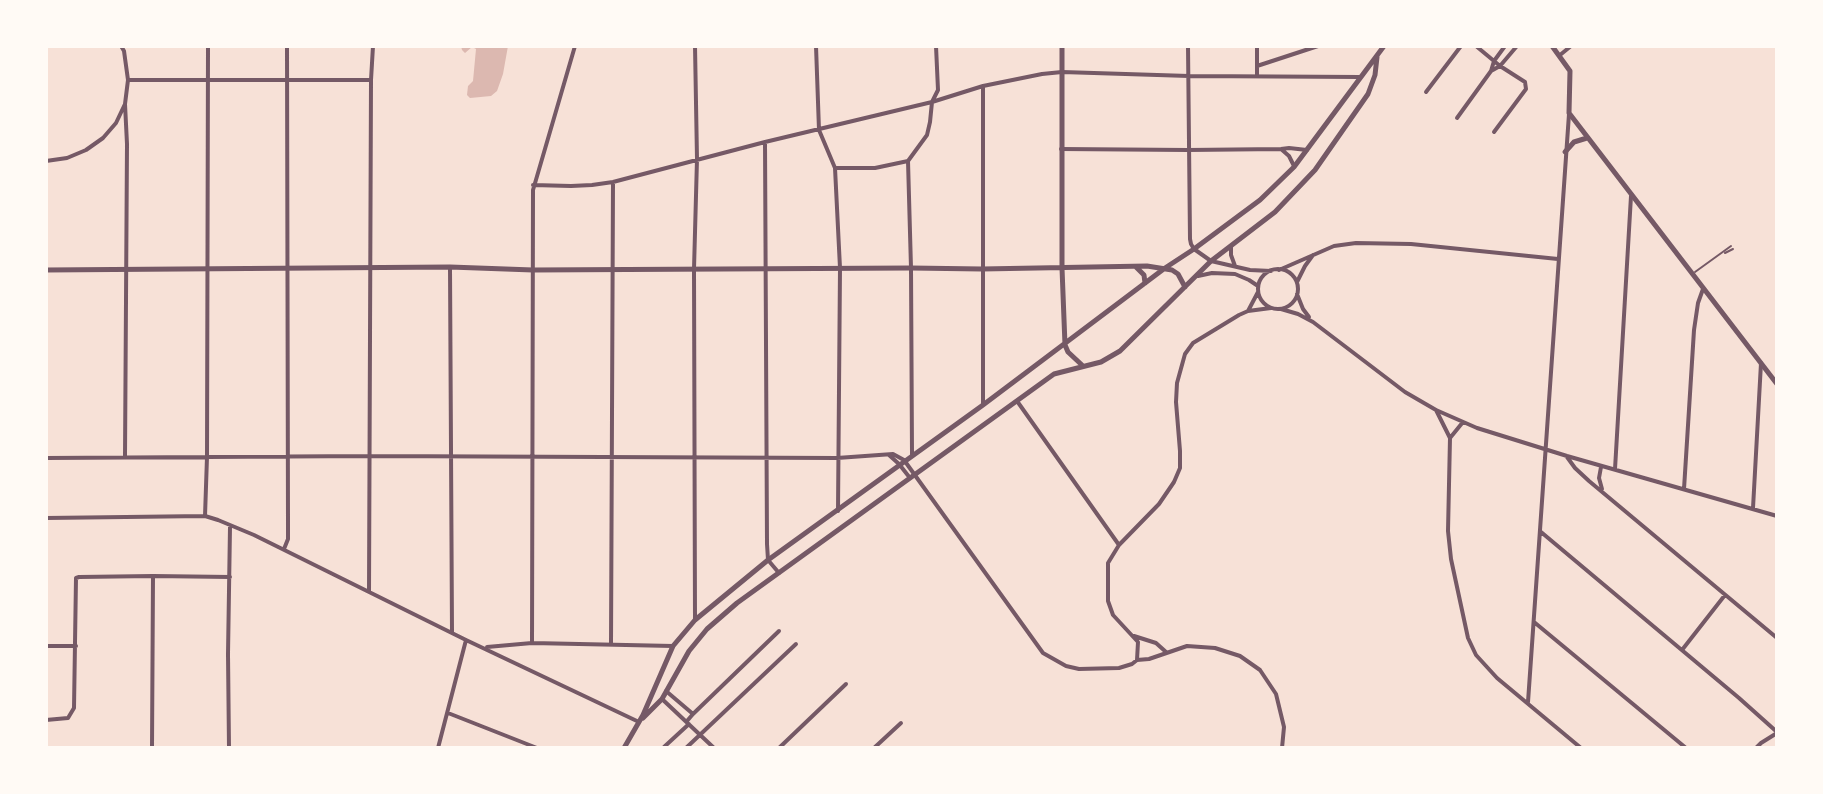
<!DOCTYPE html>
<html>
<head>
<meta charset="utf-8">
<style>
	body { margin:0 }
	#map { position:relative; width:1823px; height:794px; overflow:hidden; background:#f7e1d7; font-family:"Open Sans",sans-serif }
	canvas { display:block }
	.frame { position:absolute; inset:0; border:48px solid #fffaf5; pointer-events:none }
</style>
</head>
<body>
<div id="map">
<canvas width="1823" height="794"></canvas>
<div class="frame"></div>
</div>
<script>
const ctx = document.querySelector('canvas').getContext('2d');
ctx.lineJoin = 'round';
function fill(path, color) { ctx.fillStyle = color; ctx.fill(path, 'evenodd'); }
const toPath = rows => new Path2D(rows.map(r => 'M' + r).join(''));
function trace(path, color, width, dash) { ctx.strokeStyle = color; ctx.lineWidth = width; ctx.lineCap = dash ? 'butt' : 'round'; ctx.setLineDash(dash || []); ctx.stroke(path); }
fill(toPath([
	[461,46,508,46,503,74,497,91,491,96,470,98,467,95,468,86,473,81,476,49,472,47,465,53,462,50]
]), '#dcb8b0');
trace(toPath([
	[1725,253,1733,249],
	[1695,272,1731,246]
]), '#755966', 2);
trace(toPath([
	[816,46,819,130,835,168,840,268,838,511],
	[1188,46,1190,239,1191,244,1194,249,1211,261,1250,270,1271,271],
	[1257,46,1257,75],
	[1476,46,1500,66,1525,82,1526,89,1494,132],
	[1560,55,1571,46],
	[1257,66,1318,46],
	[1491,71,1494,61,1505,46],
	[128,80,371,80],
	[983,86,983,404],
	[1426,92,1461,46],
	[125,104,127,144,125,456],
	[1457,118,1491,71,1500,66,1517,46],
	[765,142,767,544,768,560,779,573],
	[1061,149,1188,150,1281,149,1289,148,1307,150],
	[1281,149,1289,156,1294,166],
	[46,161,67,158,86,150,103,138,116,123,125,104,128,80,124,51,121,46],
	[835,168,875,168,908,161],
	[533,185,571,186,592,185,613,182,765,142,932,102,983,86,1042,74,1062,72,1189,76,1360,77],
	[1231,246,1231,255,1235,266],
	[450,267,452,632],
	'1258 289a20 20 0 1 1 40 0a20 20 0 1 1-40 0Z',
	[1279,270,1334,246,1356,243,1411,244,1558,259],
	[1198,276,1212,273,1235,274,1249,280,1258,286],
	[1297,282,1305,266,1313,255],
	[1297,294,1303,309,1309,317],
	[46,303,46,161],
	[1281,309,1298,314,1313,322,1405,392,1436,410,1477,428,1567,456,1777,516],
	[1248,311,1258,292],
	[1017,401,1119,545],
	[1436,410,1450,438,1448,531,1451,559,1468,638,1476,655,1497,678,1581,748],
	[1450,438,1463,422],
	[889,455,899,464,910,478],
	[912,455,911,268,908,161,927,135,930,122,932,102,938,90,936,46],
	[1567,457,1575,468,1589,481,1777,638],
	[46,458,369,456,837,458,893,454,904,460,1043,653,1066,666,1079,669,1119,668,1132,664,1137,660,1138,642,1113,615,1108,601,1108,563,1119,545,1159,504,1174,482,1180,468,1180,451,1176,402,1177,383,1185,354,1193,343,1239,315,1248,311,1271,308],
	[1601,467,1599,478,1602,489],
	[1615,469,1631,196],
	[1684,489,1694,330,1698,303,1703,289],
	[1753,508,1761,363],
	[205,516,207,457,208,46],
	[46,518,205,516,218,520,254,535,466,640,639,722],
	[1541,532,1739,698,1777,732],
	[284,549,288,539,288,527,287,46],
	[369,591,371,80,373,46],
	[695,620,694,269,697,159,695,46],
	[1534,622,1686,748],
	[1134,636,1156,643,1166,652],
	[532,643,533,190,575,46],
	[611,645,613,182],
	[46,646,76,646],
	[487,647,532,643,673,646],
	[1682,650,1725,595],
	[1137,660,1149,659,1187,646,1215,648,1240,656,1260,670,1276,694,1284,727,1282,748],
	[666,691,693,714,687,721],
	[662,699,714,748],
	[1528,702,1569,114],
	[448,713,537,748],
	[693,714,779,631],
	[46,720,68,718,74,708,76,578,79,577,153,576,230,577],
	[664,747,689,724],
	[152,748,153,576],
	[229,748,228,654,230,527],
	[438,748,466,640],
	[686,748,796,644],
	[779,748,846,684],
	[874,748,901,723],
	[1756,748,1761,743,1777,733]
]), '#755966', 4);
trace(toPath([
	[1062,46,1062,268,1065,345,1068,352,1083,366],
	[1552,46,1570,71,1569,113,1777,384],
	[1565,152,1574,142,1587,138],
	[1136,267,1144,275,1145,283],
	[46,270,450,267,533,270,911,268,982,269,1147,266,1172,270,1178,274,1185,287],
	[643,718,662,699,689,651,707,629,737,603,1054,374,1101,362,1120,351,1211,261,1275,212,1315,170,1368,94,1375,75,1377,57],
	[624,748,643,715,673,646,695,620,768,560,983,405,1165,268,1194,249,1260,200,1294,167,1384,46]
]), '#755966', 5);
</script>
</body>
</html>
